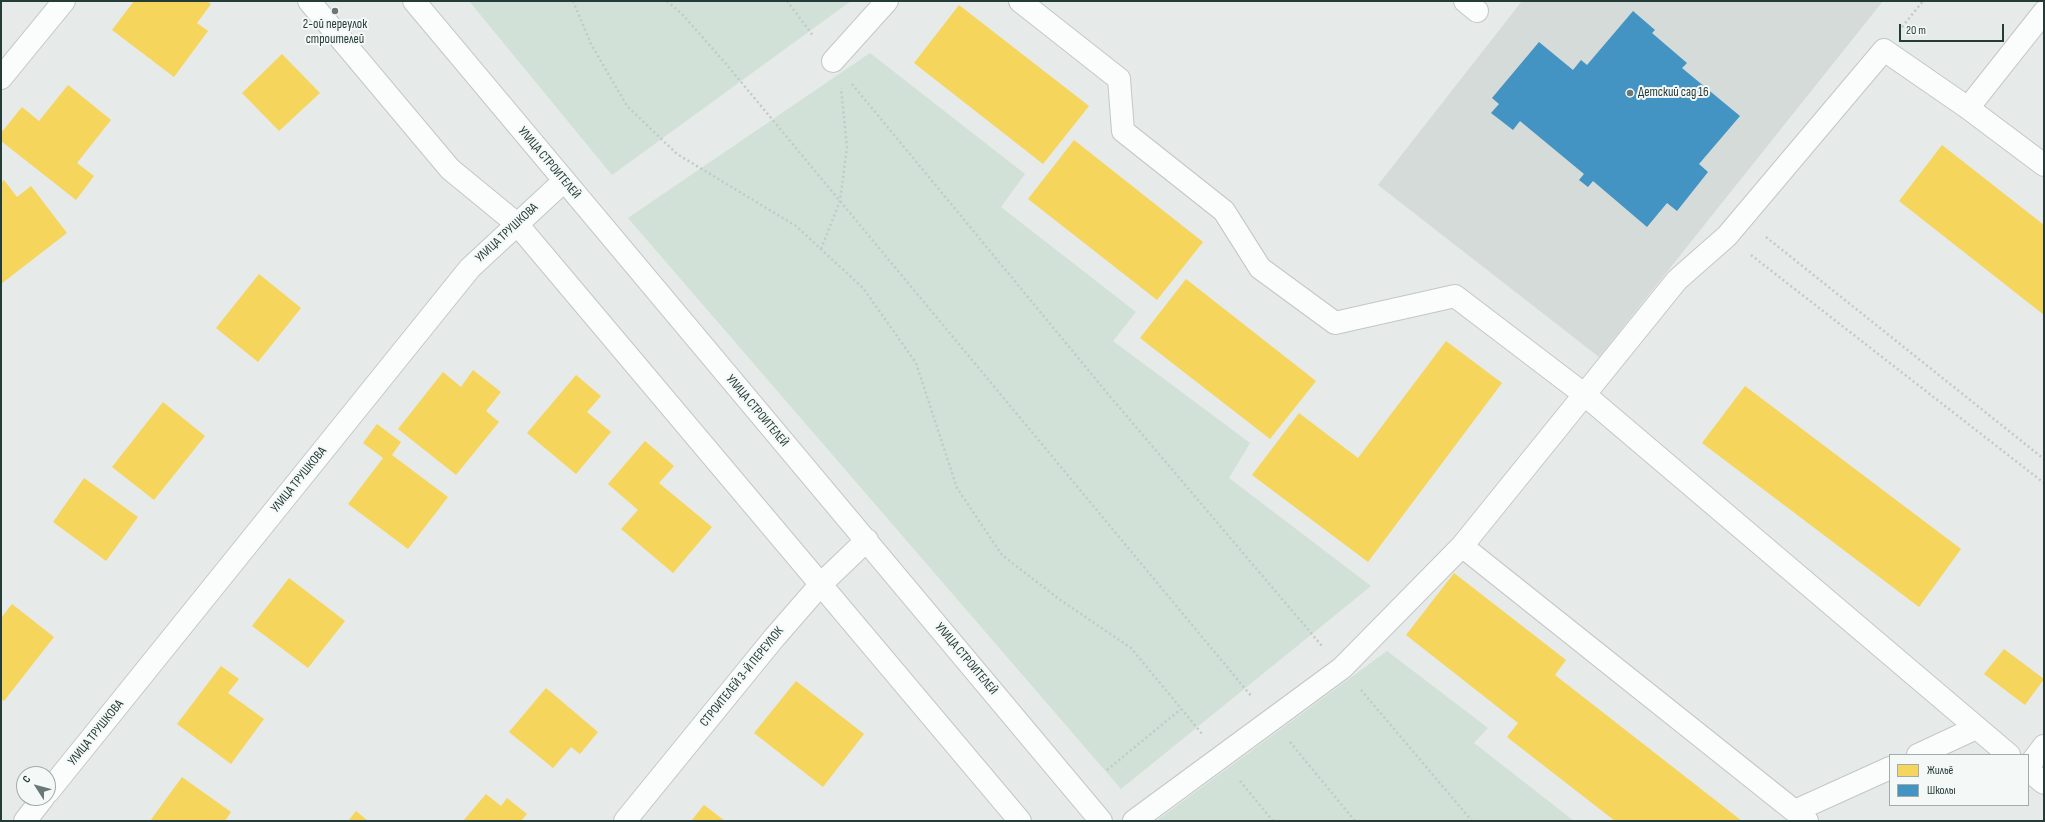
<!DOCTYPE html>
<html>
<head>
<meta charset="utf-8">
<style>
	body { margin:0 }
	#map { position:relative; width:2045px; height:822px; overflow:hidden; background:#e6eae8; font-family:"Sofia Sans Condensed",sans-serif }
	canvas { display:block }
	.frame { position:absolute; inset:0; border:2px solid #253b38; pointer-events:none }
	.legend { position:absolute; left:1889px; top:754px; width:140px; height:52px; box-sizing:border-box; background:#f4f8f7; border:1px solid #a1acab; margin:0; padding:5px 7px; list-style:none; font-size:12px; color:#253b38 }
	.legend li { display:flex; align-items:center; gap:8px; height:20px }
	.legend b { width:20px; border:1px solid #a1acab }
	.north { position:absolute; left:16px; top:766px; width:40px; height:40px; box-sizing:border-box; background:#f4f8f7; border:1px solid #a1acab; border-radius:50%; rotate:306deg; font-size:11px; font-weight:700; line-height:16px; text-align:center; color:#253b38 }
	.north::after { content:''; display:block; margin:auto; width:14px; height:18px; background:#697876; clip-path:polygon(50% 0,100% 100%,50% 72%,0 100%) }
	.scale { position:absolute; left:1899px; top:24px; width:105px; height:18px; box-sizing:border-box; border:2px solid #253b38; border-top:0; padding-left:5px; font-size:12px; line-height:14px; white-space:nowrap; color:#253b38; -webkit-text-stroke:3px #f4f8f7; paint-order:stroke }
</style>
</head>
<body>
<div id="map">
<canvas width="2045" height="822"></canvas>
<div class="frame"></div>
<ul class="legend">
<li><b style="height:11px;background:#f6d55c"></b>Жильё</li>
<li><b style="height:11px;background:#4393c3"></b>Школы</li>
</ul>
<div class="north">С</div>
<div class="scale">20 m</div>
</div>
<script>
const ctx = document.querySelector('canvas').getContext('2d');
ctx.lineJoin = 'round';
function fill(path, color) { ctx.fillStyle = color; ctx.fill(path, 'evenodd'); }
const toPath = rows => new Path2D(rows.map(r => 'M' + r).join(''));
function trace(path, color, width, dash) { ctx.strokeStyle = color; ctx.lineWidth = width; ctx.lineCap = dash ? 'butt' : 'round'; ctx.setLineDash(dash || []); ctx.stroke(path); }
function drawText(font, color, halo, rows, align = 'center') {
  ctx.font = font + ' "Sofia Sans Condensed",sans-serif'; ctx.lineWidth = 4; ctx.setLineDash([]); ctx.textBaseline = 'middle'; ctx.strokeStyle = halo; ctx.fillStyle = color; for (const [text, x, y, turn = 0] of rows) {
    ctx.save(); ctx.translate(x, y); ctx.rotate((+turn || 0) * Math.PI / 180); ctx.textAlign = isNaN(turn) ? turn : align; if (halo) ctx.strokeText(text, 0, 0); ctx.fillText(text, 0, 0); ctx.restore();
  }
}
fill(toPath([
	[1522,1,1883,1,1599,357,1378,185]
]), '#d4dbd8');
fill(toPath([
	[469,1,851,1,612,175],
	[870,53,1025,174,1001,207,1136,312,1113,341,1250,443,1229,478,1371,586,1121,789,628,218],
	[1387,651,1488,728,1474,743,1574,821,1156,821]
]), '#d1e1d7');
fill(toPath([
	[134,1,207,1,211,4,197,23,208,31,174,77,112,30],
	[959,5,1089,106,1043,164,914,63],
	[282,54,320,93,279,131,242,93],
	[68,85,111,120,77,163,94,176,76,200,1,141,1,133,22,107,39,121],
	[1074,140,1203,242,1157,300,1028,199],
	[1942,145,2044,225,2044,315,1899,201],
	[4,180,17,197,31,186,67,233,1,284,1,183],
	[259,274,301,308,258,362,216,328],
	[1186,279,1316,381,1270,439,1140,338],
	[1446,341,1502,383,1368,562,1252,475,1299,413,1358,458],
	[473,370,501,392,486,411,499,422,456,475,398,429,443,372,461,387],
	[576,375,601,396,587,412,611,432,576,474,527,433],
	[1745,386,1961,549,1919,607,1702,443],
	[163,402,205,436,154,500,112,467],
	[377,424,401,442,392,455,448,497,408,549,348,504,383,458,363,443],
	[645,441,674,466,659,483,712,527,673,573,621,529,638,510,608,484],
	[84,478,138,517,106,561,53,522],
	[1454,573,1566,660,1555,675,1742,821,1615,821,1507,737,1518,723,1406,635],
	[289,578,345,621,308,668,252,626],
	[12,604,54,637,4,701,1,699,1,618],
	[2004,649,2044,679,2025,705,1984,674],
	[221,666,239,679,228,693,264,719,231,764,177,724],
	[796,681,864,734,823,787,754,733],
	[546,688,598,732,580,754,571,747,553,768,509,732],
	[182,777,231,812,225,821,150,821],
	[486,794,501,806,507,798,527,814,521,821,463,821],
	[704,805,725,821,691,821],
	[356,811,368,821,348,821]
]), '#f6d55c');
fill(toPath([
	[1633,11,1655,30,1652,33,1687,63,1682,68,1740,116,1699,164,1708,172,1677,211,1667,203,1647,227,1593,181,1588,187,1579,180,1584,174,1520,121,1513,130,1491,113,1499,104,1492,98,1539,42,1573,70,1581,60,1587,65]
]), '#4393c3');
const minor = toPath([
	[309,1,450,169,517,224,1020,821],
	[414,1,1101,821],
	[1020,1,1119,79,1123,131,1224,211,1260,268,1335,323,1455,296,1585,395,2009,755],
	[1465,1,1477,11],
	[833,61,887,1],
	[1,78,64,1],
	[1968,108,2044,12],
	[1462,546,1807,821],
	[1918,755,1976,728],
	[2028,767,2044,746],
	[2028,770,2044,783],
	[48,792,470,268,564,181],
	[1795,811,1890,768],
	[25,821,43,798],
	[625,821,774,638,821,584,867,540],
	[1134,821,1342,668,1462,546,1677,280,1727,236,1884,50,1968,108,2044,165]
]);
trace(minor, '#c3c7c5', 24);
trace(toPath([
	[573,1,591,44,627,106,677,154,796,226,863,288,916,363,957,488,1002,555,1059,599,1131,648,1203,735],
	[667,1,683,15,727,65,1252,697],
	[787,1,814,37],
	[1902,27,1923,1],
	[852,84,1108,394,1322,646],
	[1766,237,2044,459],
	[821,249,840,201,847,147,841,88],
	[1751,255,2044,483],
	[1361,690,1472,821],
	[1290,742,1355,821],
	[1107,770,1181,709],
	[1240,781,1273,821]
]), '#c2cac8', 2.5, [2, 3]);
trace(minor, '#fbfcfc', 22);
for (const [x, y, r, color] of [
	[335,11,4,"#697876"],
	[1630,93,4,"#697876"]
]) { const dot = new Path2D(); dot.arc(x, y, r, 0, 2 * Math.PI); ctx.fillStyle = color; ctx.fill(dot); trace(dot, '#f4f8f7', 1.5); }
drawText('13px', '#253b38', '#f4f8f7', [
	["2-ой переулок",335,25],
	["строителей",335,40],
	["Детский сад 16",1638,93,"left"]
]);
drawText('13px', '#253b38', '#f4f8f7', [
	["УЛИЦА СТРОИТЕЛЕЙ",549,163,50],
	["УЛИЦА ТРУШКОВА",507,233,-43],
	["УЛИЦА СТРОИТЕЛЕЙ",757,411,50],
	["УЛИЦА ТРУШКОВА",299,480,-51],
	["УЛИЦА СТРОИТЕЛЕЙ",966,659,50],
	["СТРОИТЕЛЕЙ 3-Й ПЕРЕУЛОК",742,677,-51],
	["УЛИЦА ТРУШКОВА",96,733,-51]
]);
</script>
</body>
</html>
